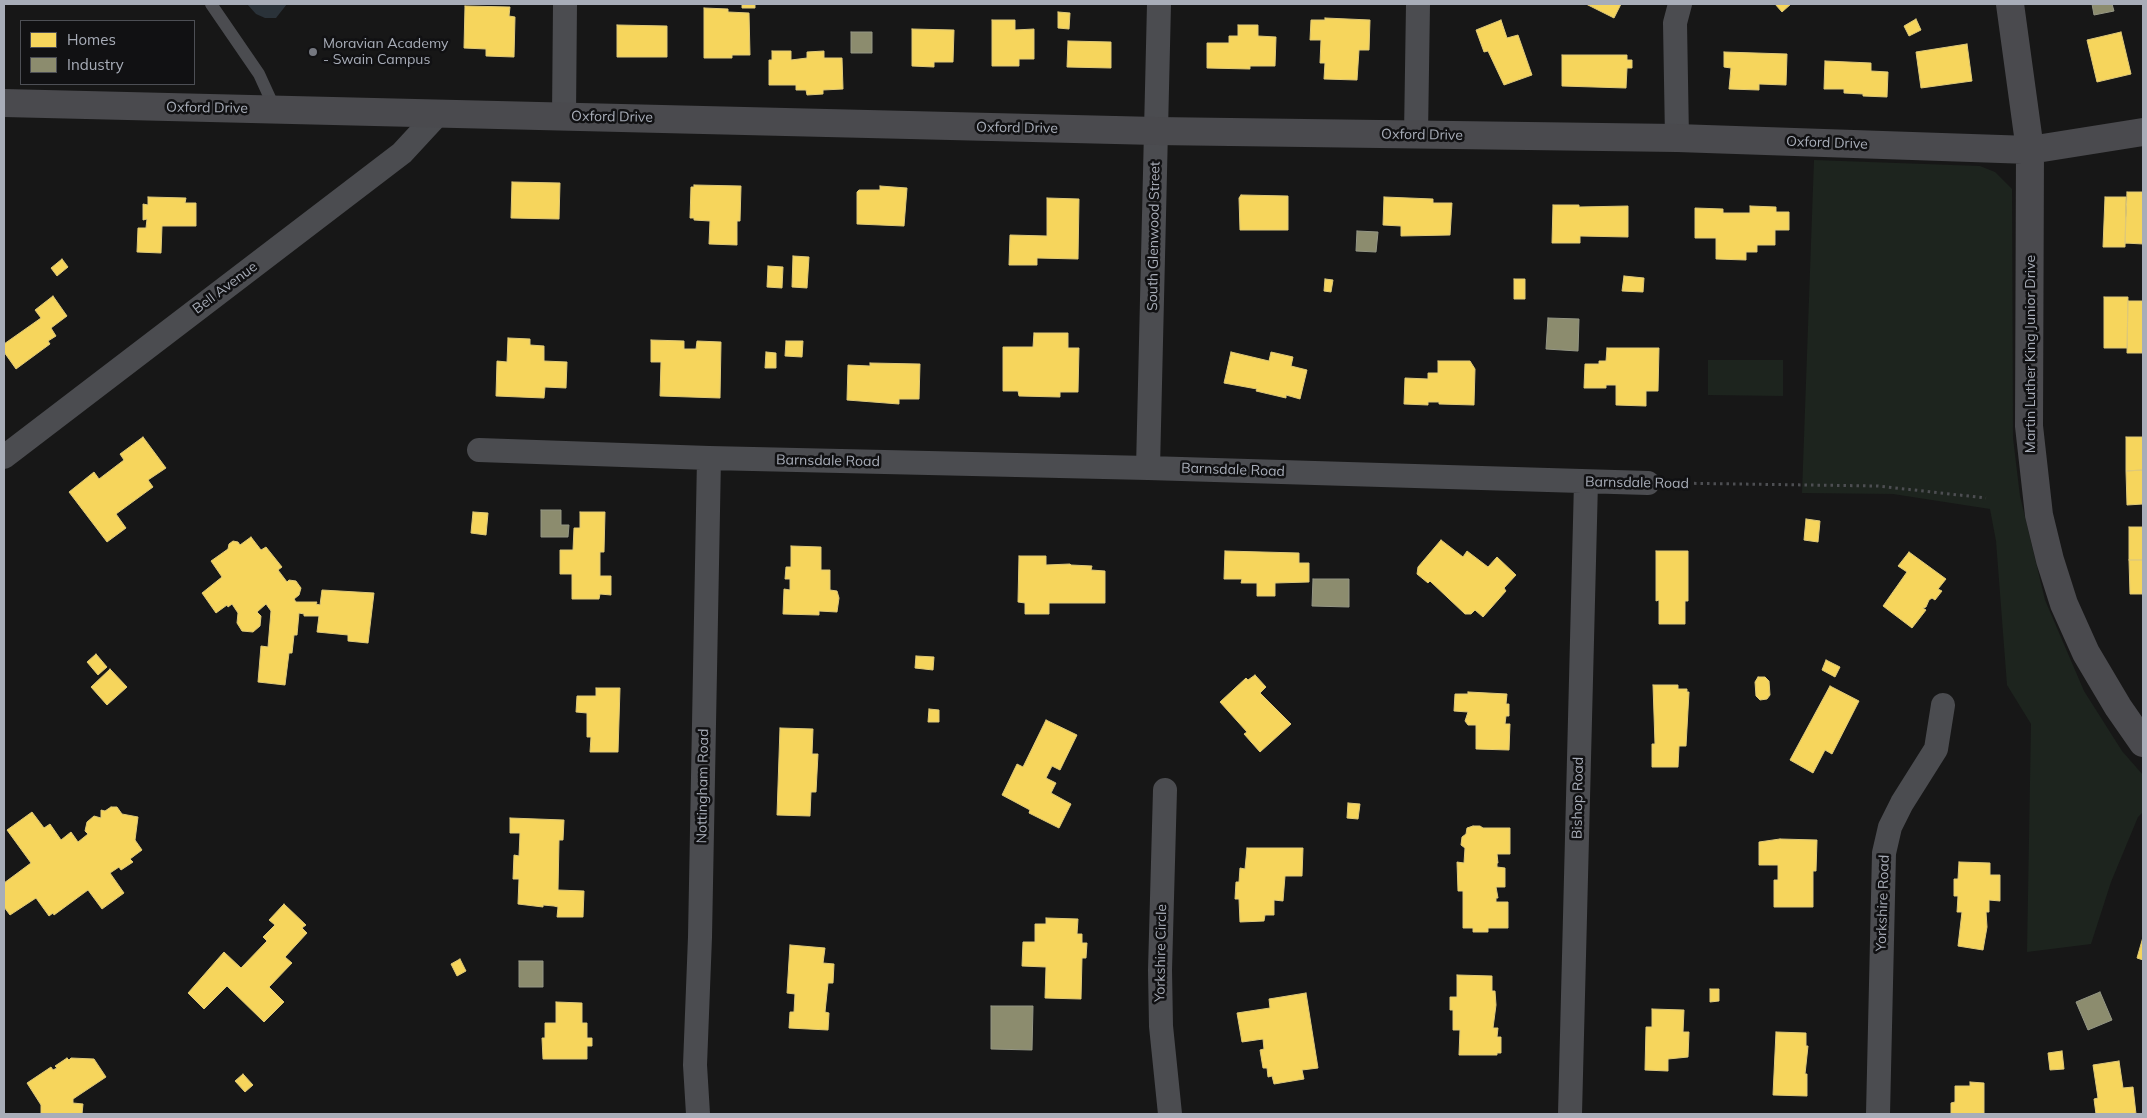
<!DOCTYPE html>
<html>
<head>
<meta charset="utf-8">
<style>
	body { margin:0 }
	#map { position:relative; width:2147px; height:1118px; overflow:hidden; background:#171717; font-family:Mulish,sans-serif }
	canvas { display:block }
	.frame { position:absolute; inset:0; border:5px solid #a8adb8; pointer-events:none }
	.legend { position:absolute; left:20px; top:20px; width:175px; height:65px; box-sizing:border-box; background:#111113; border:1px solid #4d4f55; margin:0; padding:6px 9px; list-style:none; font-size:15px; color:#a8adb8 }
	.legend li { display:flex; align-items:center; gap:10px; height:25px }
	.legend b { width:25px; border:1px solid #4d4f55 }
</style>
</head>
<body>
<div id="map">
<canvas width="2147" height="1118"></canvas>
<div class="frame"></div>
<ul class="legend">
<li><b style="height:14px;background:#f6d55c"></b>Homes</li>
<li><b style="height:14px;background:#8c8c6e"></b>Industry</li>
</ul>
</div>
<script>
const ctx = document.querySelector('canvas').getContext('2d');
ctx.lineJoin = 'round';
function fill(path, color) { ctx.fillStyle = color; ctx.fill(path, 'evenodd'); }
const toPath = rows => new Path2D(rows.map(r => 'M' + r).join(''));
function trace(path, color, width, dash) { ctx.strokeStyle = color; ctx.lineWidth = width; ctx.lineCap = dash ? 'butt' : 'round'; ctx.setLineDash(dash || []); ctx.stroke(path); }
function drawText(font, color, halo, rows, align = 'center') {
  ctx.font = font + ' Mulish,sans-serif'; ctx.lineWidth = 5; ctx.setLineDash([]); ctx.textBaseline = 'middle'; ctx.strokeStyle = halo; ctx.fillStyle = color; for (const [text, x, y, turn = 0] of rows) {
    ctx.save(); ctx.translate(x, y); ctx.rotate((+turn || 0) * Math.PI / 180); ctx.textAlign = isNaN(turn) ? turn : align; if (halo) ctx.strokeText(text, 0, 0); ctx.fillText(text, 0, 0); ctx.restore();
  }
}
fill(toPath([
	[1814,160,1980,166,1995,172,2012,189,2013,438,2020,496,2045,600,2084,691,2122,751,2143,775,2143,812,2138,817,2111,882,2091,944,2027,952,2031,724,2007,685,1996,541,1990,509,1893,494,1802,493],
	[1708,360,1783,360,1783,396,1708,395]
]), '#1d241e');
fill(toPath([
	[247,4,287,4,276,18,265,18,256,14]
]), '#2a3239');
const homes = toPath([
	[742,4,755,4,755,8,742,8,742,4],
	[1586,4,1621,4,1614,18,1586,4],
	[1775,4,1791,4,1782,12,1775,4],
	[465,6,510,7,509,16,515,17,514,57,486,56,486,49,464,48,465,6],
	[704,8,728,9,728,12,749,13,750,55,732,55,732,58,704,58,704,8],
	[1058,12,1070,13,1069,29,1058,28,1058,12],
	[1325,18,1370,20,1369,50,1359,50,1357,80,1324,79,1325,63,1320,63,1321,40,1310,40,1311,20,1325,20,1325,18],
	[1916,19,1921,30,1909,36,1904,26,1916,19],
	[992,20,1015,20,1015,30,1034,29,1034,59,1019,59,1019,66,992,66,992,20],
	[1501,20,1507,38,1518,35,1532,75,1504,85,1488,51,1484,52,1476,30,1501,20],
	[617,25,667,26,667,57,617,57,617,25],
	[1238,25,1258,25,1258,36,1276,37,1275,66,1250,66,1250,69,1207,68,1207,43,1229,43,1229,36,1238,36,1238,25],
	[912,29,954,30,953,62,934,62,934,67,912,66,912,29],
	[2121,32,2131,74,2097,82,2087,40,2121,32],
	[1068,41,1111,42,1111,68,1067,67,1068,41],
	[1967,44,1972,81,1921,88,1916,52,1967,44],
	[772,51,791,51,791,60,807,58,807,52,824,51,824,58,842,58,843,89,823,90,823,94,807,95,806,90,796,90,796,85,769,85,769,60,772,60,772,51],
	[1724,52,1787,54,1786,85,1759,84,1759,90,1729,89,1731,68,1724,67,1724,52],
	[1562,55,1627,55,1627,60,1632,60,1632,68,1627,68,1626,88,1562,86,1562,55],
	[1825,61,1871,63,1871,71,1888,72,1887,97,1863,96,1863,94,1844,93,1844,89,1824,89,1825,61],
	[512,182,560,183,559,219,511,218,512,182],
	[694,185,741,186,740,221,737,221,737,245,709,244,710,221,694,220,694,218,690,218,691,187,694,187,694,185],
	[880,186,907,188,904,226,857,224,857,192,859,190,880,190,880,186],
	[2127,192,2143,192,2143,244,2125,243,2127,192],
	[1241,195,1288,196,1288,230,1240,230,1239,198,1241,195],
	[148,197,186,198,185,203,196,203,196,226,162,226,161,253,137,252,138,228,146,228,147,219,143,220,143,204,148,205,148,197],
	[1384,197,1433,199,1433,203,1452,203,1450,235,1401,236,1401,226,1383,225,1384,197],
	[2105,197,2126,197,2125,247,2103,247,2105,197],
	[1047,198,1079,199,1078,259,1037,258,1037,265,1009,265,1010,235,1047,236,1047,198],
	[1553,205,1579,205,1579,207,1628,206,1628,237,1580,236,1580,243,1552,243,1553,205],
	[1750,206,1776,207,1776,212,1789,212,1789,230,1775,230,1775,245,1757,245,1757,252,1746,252,1746,260,1716,259,1716,238,1695,238,1695,208,1723,209,1723,213,1750,213,1750,206],
	[793,256,809,257,807,288,792,287,793,256],
	[62,259,68,267,57,276,51,268,62,259],
	[768,266,783,267,782,288,767,287,768,266],
	[1624,276,1644,278,1643,292,1622,291,1624,276],
	[1325,279,1333,280,1331,292,1324,291,1325,279],
	[1514,279,1525,279,1525,299,1514,299,1514,279],
	[53,296,67,316,51,328,56,336,48,341,50,344,16,369,4,352,4,344,41,318,35,310,53,296],
	[2104,297,2128,297,2127,348,2104,348,2104,297],
	[2128,301,2143,301,2143,353,2127,353,2128,301],
	[1034,333,1068,333,1068,348,1079,348,1078,392,1060,392,1060,397,1019,396,1018,391,1003,391,1003,347,1033,347,1034,333],
	[508,338,530,339,530,345,544,346,544,361,567,362,566,388,545,387,544,398,496,396,497,361,507,362,508,338],
	[651,340,684,341,684,349,696,349,697,341,721,342,720,398,660,396,661,362,651,362,651,340],
	[786,341,803,341,802,357,785,356,786,341],
	[1607,348,1659,348,1658,391,1646,391,1646,406,1616,405,1616,385,1606,385,1606,388,1584,388,1585,364,1599,364,1599,361,1606,361,1607,348],
	[766,352,776,353,776,368,765,368,766,352],
	[1231,352,1269,361,1271,352,1293,357,1291,366,1307,370,1300,399,1286,395,1286,398,1256,391,1257,389,1224,383,1231,352],
	[1438,361,1470,361,1475,369,1474,405,1439,404,1439,402,1428,402,1428,405,1404,404,1405,378,1428,379,1428,373,1438,373,1438,361],
	[870,363,920,364,919,399,899,399,899,404,847,400,848,365,870,366,870,363],
	[143,437,166,468,148,480,153,487,116,514,126,528,107,542,69,492,94,472,99,479,124,460,120,454,143,437],
	[2126,437,2143,437,2143,470,2126,471,2126,437],
	[2143,470,2143,504,2127,505,2126,471,2143,470],
	[473,512,488,513,486,535,471,533,473,512],
	[580,512,605,512,604,552,600,552,600,576,611,576,611,595,600,594,599,599,572,599,572,574,560,574,560,550,573,550,574,528,580,528,580,512],
	[1806,519,1820,521,1818,542,1804,540,1806,519],
	[2129,527,2143,527,2143,560,2129,560,2129,527],
	[251,537,261,550,266,547,282,567,278,570,287,582,289,580,296,581,301,588,299,595,294,599,296,602,317,602,316,604,320,605,322,590,374,593,368,643,348,641,348,635,317,632,319,616,304,616,304,614,299,613,297,635,294,635,292,653,289,653,285,685,258,682,261,646,268,647,271,611,266,604,257,612,261,616,260,626,253,632,242,631,237,623,238,613,232,604,228,607,227,605,216,613,202,593,222,577,211,561,228,549,229,544,233,541,238,542,240,545,251,537],
	[1441,540,1463,557,1467,551,1488,567,1497,557,1516,575,1504,588,1506,591,1483,617,1475,610,1471,614,1465,614,1430,581,1428,583,1417,574,1418,567,1441,540],
	[791,546,821,547,821,570,830,570,830,590,837,591,839,598,837,612,819,611,819,615,783,614,784,589,790,590,790,579,785,579,786,567,791,567,791,546],
	[1225,551,1299,553,1299,563,1309,563,1309,582,1275,583,1275,596,1257,596,1257,583,1241,583,1242,579,1224,579,1225,551],
	[1656,551,1688,551,1688,601,1685,601,1685,624,1659,624,1659,600,1656,601,1656,551],
	[1909,552,1946,579,1938,589,1942,591,1935,600,1932,598,1929,600,1926,607,1923,608,1926,610,1912,628,1883,606,1907,572,1898,566,1909,552],
	[1019,556,1046,556,1046,565,1070,564,1071,565,1092,566,1091,570,1105,571,1105,603,1049,603,1049,614,1025,614,1025,603,1018,602,1019,556],
	[2129,560,2143,560,2143,594,2130,594,2129,560],
	[96,654,107,667,98,675,87,662,96,654],
	[916,656,934,657,933,670,915,668,916,656],
	[1826,660,1840,667,1835,677,1822,670,1826,660],
	[110,669,127,687,107,705,91,687,110,669],
	[1255,675,1266,687,1260,693,1291,724,1260,752,1244,734,1247,732,1220,702,1246,678,1248,680,1255,675],
	[1758,677,1765,677,1769,681,1770,695,1767,699,1760,700,1756,696,1755,682,1758,677],
	[1653,685,1678,685,1678,689,1687,689,1687,692,1689,692,1686,746,1679,746,1678,767,1652,767,1652,744,1655,744,1653,685],
	[1830,686,1859,701,1832,754,1825,750,1813,773,1790,760,1830,686],
	[596,688,620,688,618,752,590,752,591,737,587,737,587,713,576,712,577,696,596,696,596,688],
	[1468,692,1507,694,1506,704,1509,704,1509,716,1506,716,1505,724,1510,724,1509,750,1476,749,1476,725,1468,725,1465,721,1468,712,1454,711,1455,694,1468,694,1468,692],
	[929,709,939,710,939,722,928,722,929,709],
	[1046,720,1077,735,1060,770,1052,766,1046,778,1056,783,1051,793,1071,804,1059,828,1029,813,1030,810,1002,795,1017,764,1023,767,1046,720],
	[780,728,813,729,812,754,818,754,816,792,811,792,810,816,777,815,780,728],
	[1348,803,1360,804,1358,819,1347,818,1348,803],
	[111,807,117,807,122,814,138,817,135,840,142,850,130,859,133,862,121,870,119,867,110,873,124,893,102,909,88,890,54,915,53,913,49,916,36,898,10,915,4,907,4,883,31,863,7,830,32,812,44,828,50,824,61,840,71,832,78,842,88,834,85,831,87,822,94,816,101,818,101,810,105,811,111,807],
	[510,818,564,820,563,840,559,840,558,890,584,891,583,917,557,917,558,907,554,906,543,905,543,907,518,904,519,879,513,879,514,855,519,856,520,833,510,833,510,818],
	[1473,826,1480,826,1483,828,1510,828,1510,854,1497,854,1498,863,1497,863,1497,867,1505,868,1505,887,1496,887,1498,898,1496,898,1496,902,1508,902,1508,928,1488,928,1488,932,1473,932,1473,928,1463,928,1463,891,1458,891,1457,862,1464,863,1465,848,1461,845,1462,837,1466,834,1467,828,1473,826],
	[1780,839,1817,840,1816,871,1813,871,1813,907,1774,907,1774,880,1778,880,1778,865,1759,865,1759,842,1780,839],
	[1247,848,1303,848,1302,876,1285,876,1283,901,1274,900,1274,915,1265,915,1264,921,1240,922,1239,899,1235,899,1236,882,1239,882,1240,868,1245,869,1247,848],
	[1959,862,1990,863,1990,875,2000,875,2000,901,1989,900,1989,912,1986,912,1987,927,1983,950,1958,946,1962,912,1957,912,1958,896,1954,896,1954,879,1958,879,1959,862],
	[284,904,306,925,302,928,307,933,285,957,292,963,269,987,284,1002,264,1022,227,986,204,1009,188,993,224,952,241,968,267,941,263,937,275,925,269,920,284,904],
	[1046,918,1078,919,1077,934,1082,934,1082,943,1087,943,1086,958,1082,958,1081,999,1045,998,1046,967,1022,966,1023,942,1035,942,1035,924,1046,924,1046,918],
	[2143,937,2143,960,2137,958,2143,937],
	[790,945,825,948,823,963,834,964,833,983,828,983,825,1012,829,1013,828,1030,789,1028,790,1012,794,1012,795,994,787,993,790,945],
	[460,959,466,971,457,976,451,964,460,959],
	[1457,975,1492,976,1492,991,1495,991,1496,1005,1493,1028,1498,1028,1497,1037,1501,1037,1501,1053,1497,1053,1497,1055,1459,1055,1460,1030,1453,1030,1453,1010,1450,1010,1450,997,1457,997,1457,975],
	[1710,989,1719,989,1719,1001,1710,1002,1710,989],
	[1306,993,1318,1068,1302,1070,1304,1079,1274,1084,1272,1076,1268,1077,1267,1068,1263,1068,1260,1050,1264,1049,1263,1039,1242,1042,1237,1013,1270,1008,1269,999,1306,993],
	[556,1002,582,1003,582,1023,587,1023,587,1038,592,1038,592,1046,587,1046,587,1059,543,1059,542,1038,545,1038,545,1023,556,1023,556,1002],
	[1652,1009,1684,1010,1683,1032,1689,1032,1688,1057,1668,1059,1668,1071,1645,1070,1646,1027,1652,1027,1652,1009],
	[1776,1032,1806,1033,1806,1046,1808,1046,1805,1074,1807,1074,1807,1096,1773,1095,1776,1032],
	[2062,1051,2064,1069,2050,1070,2048,1053,2062,1051],
	[67,1058,69,1060,71,1058,94,1059,106,1077,73,1099,73,1103,83,1104,82,1114,41,1114,41,1105,27,1083,51,1067,53,1070,57,1068,55,1066,67,1058],
	[2119,1061,2123,1088,2133,1087,2136,1114,2096,1114,2094,1099,2098,1098,2093,1065,2119,1061],
	[243,1074,253,1085,245,1092,235,1081,243,1074],
	[1970,1082,1984,1083,1984,1114,1951,1114,1951,1103,1955,1102,1955,1086,1970,1086,1970,1082]
]);
fill(homes, '#f6d55c');
trace(homes, '#dfc978', 1);
const industry = toPath([
	[2092,4,2112,4,2114,11,2094,15,2092,4],
	[851,32,872,32,872,53,851,53,851,32],
	[1357,231,1378,232,1376,252,1356,251,1357,231],
	[1548,318,1579,319,1578,351,1546,349,1548,318],
	[541,510,561,510,561,525,569,525,568,537,541,537,541,510],
	[1313,579,1349,579,1349,607,1312,606,1313,579],
	[519,961,543,961,543,987,519,987,519,961],
	[2100,992,2112,1020,2088,1030,2076,1002,2100,992],
	[991,1006,1033,1006,1032,1050,991,1049,991,1006]
]);
fill(industry, '#8c8c6e');
trace(industry, '#949684', 1);
trace(toPath([
	[1668,483,1878,486,1986,498]
]), '#4d4e52', 3, [2.5, 4]);
trace(toPath([
	[211,4,259,74,275,109]
]), '#4b4c50', 12);
trace(toPath([
	[564,116,565,4],
	[1416,135,1418,4],
	[1677,138,1675,23,1680,4],
	[479,450,709,458,1148,468,1648,483],
	[4,457,402,153,439,113],
	[1148,468,1159,4],
	[1165,790,1160,970,1161,1026,1170,1114],
	[698,1114,695,1065,700,937,709,458],
	[1570,1114,1586,482],
	[1878,1114,1884,853,1890,827,1902,803,1936,749,1943,705]
]), '#4b4c50', 24);
trace(toPath([
	[2010,4,2030,150,2029,426,2039,515,2050,560,2064,604,2086,653,2118,707,2143,743],
	[4,103,1156,131,1677,138,2030,150,2143,132]
]), '#4a4a4e', 28);
for (const [x, y, r, color] of [
	[313,52,5,"#757880"]
]) { const dot = new Path2D(); dot.arc(x, y, r, 0, 2 * Math.PI); ctx.fillStyle = color; ctx.fill(dot); trace(dot, '#111113', 2); }
drawText('14px', '#a8adb8', '#111113', [
	["Moravian Academy",323,44],
	["- Swain Campus",323,60]
], 'left');
drawText('14px', '#a8adb8', '#111113', [
	["Oxford Drive",207,108,1],
	["Oxford Drive",612,117,1],
	["Oxford Drive",1017,128,1],
	["Oxford Drive",1422,135,1],
	["Oxford Drive",1827,143,2],
	["South Glenwood Street",1154,236,-89],
	["Bell Avenue",225,288,-37],
	["Martin Luther King Junior Drive",2031,354,-90],
	["Barnsdale Road",828,461,1],
	["Barnsdale Road",1233,470,2],
	["Barnsdale Road",1637,483,1],
	["Nottingham Road",703,786,-89],
	["Bishop Road",1578,798,-89],
	["Yorkshire Road",1883,903,-88],
	["Yorkshire Circle",1161,953,-89]
]);
</script>
</body>
</html>
